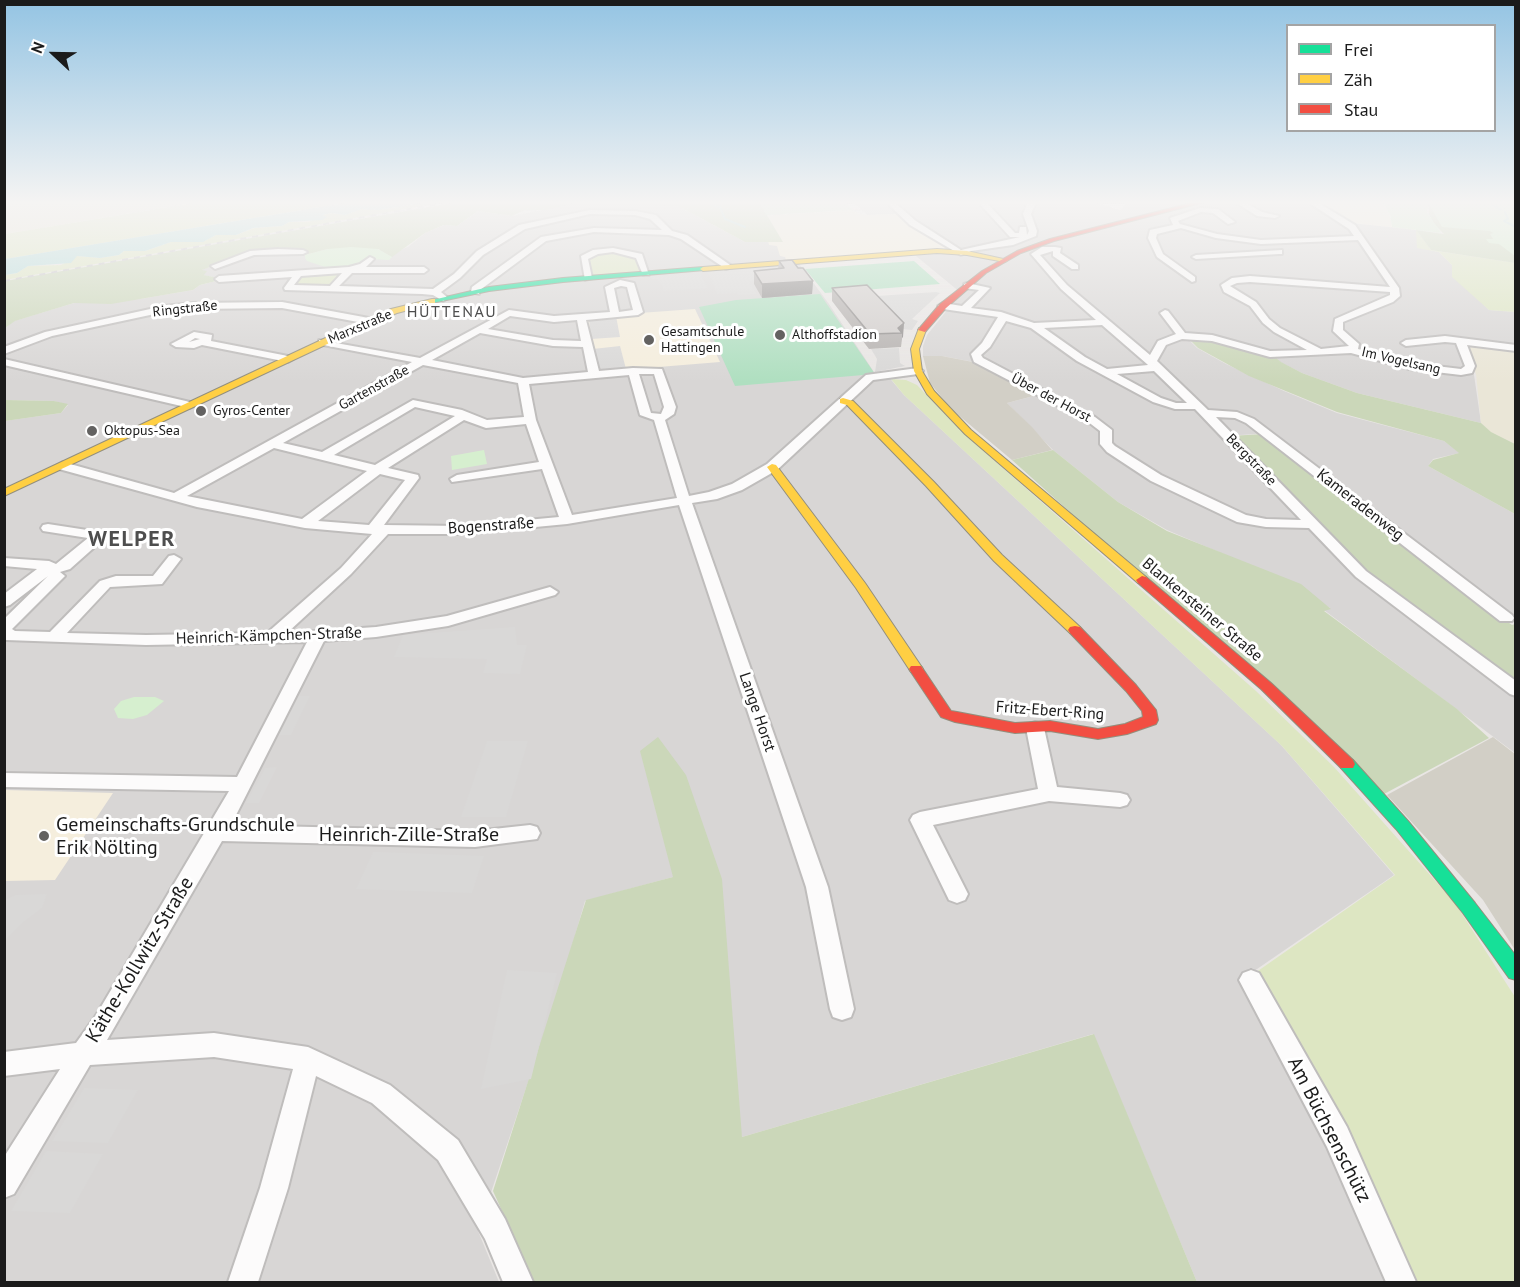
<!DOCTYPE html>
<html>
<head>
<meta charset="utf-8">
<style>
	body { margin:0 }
	#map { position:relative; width:1520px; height:1287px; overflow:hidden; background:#e9e6e4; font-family:"PT Sans",sans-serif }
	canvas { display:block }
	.frame { position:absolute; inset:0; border:6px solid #1b1b1b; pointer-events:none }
	.legend { position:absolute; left:1286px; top:24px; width:210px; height:108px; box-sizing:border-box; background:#fff; border:2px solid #a4a4a4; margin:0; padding:8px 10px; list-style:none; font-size:18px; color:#1b1b1b }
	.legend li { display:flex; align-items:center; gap:12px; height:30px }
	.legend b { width:30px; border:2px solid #a4a4a4 }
	.north { position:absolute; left:24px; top:24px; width:60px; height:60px; -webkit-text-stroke:4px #fff; paint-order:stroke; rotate:292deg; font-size:16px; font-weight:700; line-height:24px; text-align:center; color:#1b1b1b }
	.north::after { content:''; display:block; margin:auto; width:21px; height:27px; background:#1b1b1b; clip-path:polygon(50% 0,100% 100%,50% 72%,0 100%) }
</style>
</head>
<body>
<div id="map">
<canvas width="1520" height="1287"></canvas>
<div class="frame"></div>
<ul class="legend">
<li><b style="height:8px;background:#16e098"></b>Frei</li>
<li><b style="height:8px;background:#ffcf43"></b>Zäh</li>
<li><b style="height:8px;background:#f24e42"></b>Stau</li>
</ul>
<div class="north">N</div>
</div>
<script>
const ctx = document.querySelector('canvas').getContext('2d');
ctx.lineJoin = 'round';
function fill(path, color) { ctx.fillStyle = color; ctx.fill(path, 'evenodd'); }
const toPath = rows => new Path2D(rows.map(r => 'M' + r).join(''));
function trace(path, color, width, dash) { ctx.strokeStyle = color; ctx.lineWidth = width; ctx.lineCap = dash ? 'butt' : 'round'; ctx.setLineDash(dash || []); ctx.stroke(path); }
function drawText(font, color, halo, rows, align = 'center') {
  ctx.font = font + ' "PT Sans",sans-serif'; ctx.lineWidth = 6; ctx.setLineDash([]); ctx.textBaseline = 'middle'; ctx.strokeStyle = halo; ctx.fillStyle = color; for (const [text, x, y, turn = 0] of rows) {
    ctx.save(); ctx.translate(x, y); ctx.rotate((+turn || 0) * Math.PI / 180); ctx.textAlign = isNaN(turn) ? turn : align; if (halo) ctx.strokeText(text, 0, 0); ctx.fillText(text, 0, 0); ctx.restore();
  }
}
fill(toPath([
	[579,202,647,203,680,207,745,242,783,242,829,304,874,372,887,375,904,395,1281,745,1394,875,1241,980,1329,1138,1394,1282,1197,1282,1093,1034,742,1137,673,877,585,901,561,984,478,1231,499,1282,5,1282,4,421,61,413,68,405,54,401,5,400,5,328,14,321,74,303,140,299,193,290,200,285,216,281,217,278,203,275,201,270,238,256,275,249,304,250,305,255,328,249,400,250,408,247,425,233,444,225,457,226,478,211,512,216],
	[853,202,1093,202,1120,210,1128,202,1308,202,1345,223,1392,287,1389,297,1375,305,1337,318,1332,323,1332,330,1349,347,1342,350,1267,352,1205,334,1183,334,1197,348,1226,364,1284,391,1337,413,1444,441,1460,453,1433,459,1428,466,1515,514,1515,622,1270,433,1225,436,1459,650,1515,696,1515,753,1324,610,1330,608,1261,570,1167,530,1118,502,1053,450,1007,403,1041,394,979,363,942,356,923,357,923,346,927,335,961,293,916,256,944,249,948,246,898,214,867,215],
	[1353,223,1416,230,1431,250,1439,252,1452,265,1489,310,1515,312,1515,348,1466,365,1463,370,1403,363,1357,350,1340,325,1355,316,1392,303,1399,292,1389,272],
	[1353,352,1444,372,1465,374,1471,373,1473,368,1481,423,1357,393,1302,373,1280,362,1274,355]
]), '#d8d6d5');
fill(toPath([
	[1316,202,1378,202,1384,204,1390,216,1392,227,1353,223],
	[853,210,857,213,867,215,898,214,948,246,945,248,786,260,785,257,780,256,777,246,769,245,762,216],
	[695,309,720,362,597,372,584,317],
	[4,790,5,790,113,793,55,880,5,881]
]), '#f5eedd');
fill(toPath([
	[923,356,942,356,978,363,1041,394,1007,403,1032,427,1052,450,1012,460,951,409,930,383],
	[1493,737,1515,754,1515,950,1483,900,1387,795]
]), '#d2cfc6');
fill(toPath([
	[5,202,199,202,5,234],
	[1463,343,1515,349,1515,444,1490,432,1481,423,1476,374]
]), '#eae6d7');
fill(toPath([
	[199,202,351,202,5,259,5,234],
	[427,202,445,202,5,280,5,275,17,273,28,266,61,265,77,256,100,258,119,255,124,251,145,251,171,242,202,242,216,235,236,235,254,228,282,226,289,222,309,222,318,216,332,213,345,215,361,209,378,210],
	[1416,230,1431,250,1515,263,1515,312,1489,310,1452,277,1452,265,1439,252,1417,248],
	[612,251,637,256,643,271,590,275,586,258],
	[343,273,332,286,292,286,301,275],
	[891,379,906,380,917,385,963,433,1256,691,1334,767,1455,903,1515,997,1515,1282,1407,1282,1342,1131,1255,973,1395,875,1282,746,904,395]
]), '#dde6c2');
fill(toPath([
	[457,202,579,202,545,210,525,210,512,216,478,211,457,226,444,225,425,233,392,257,378,249,328,249,305,255,304,250,275,249,238,256,202,270,207,271,204,275,218,278,216,281,200,285,193,290,111,304,74,303,15,321,5,328,5,281],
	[612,202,759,202,783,242,745,242,680,207],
	[1428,202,1515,202,1515,263,1431,250,1416,230,1444,234,1434,224,1429,215],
	[1187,337,1218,341,1245,350,1274,356,1281,362,1302,373,1357,393,1481,423,1491,432,1515,444,1515,514,1428,466,1433,460,1459,453,1444,441,1337,412,1249,376,1198,348],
	[5,400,54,401,68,404,61,413,5,421],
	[1264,434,1478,601,1512,625,1515,624,1515,684,1362,571,1230,436],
	[1053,450,1118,502,1167,531,1301,584,1331,609,1324,611,1457,709,1489,738,1384,794,1012,460],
	[658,737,686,775,722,879,742,1137,1094,1034,1197,1282,534,1282,493,1191,586,900,673,877,640,751]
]), '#cbd7b9');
fill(toPath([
	[759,202,845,202,853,210,766,215],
	[1379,202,1515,202,1515,256,1499,244,1489,243,1486,239,1493,239,1490,234,1493,233,1490,231,1442,227,1429,204,1427,212,1441,233,1392,227,1390,215,1384,204],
	[351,247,378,249,392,257,389,260,369,259,362,265,326,271,328,268,307,261,305,258,305,255,328,249],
	[484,450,487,464,452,470,451,456],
	[134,697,155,697,164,701,147,715,133,719,118,718,114,709,121,701]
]), '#d6efcf');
fill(toPath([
	[914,261,940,284,825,293,805,269],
	[820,294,875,374,735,386,699,307,736,300]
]), '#afdfc0');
fill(toPath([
	[765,268,773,280,749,281,757,294,738,295,737,293,717,294,708,272],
	[700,273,708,288,664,291,658,279,652,279,651,276],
	[936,292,940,293,912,319,918,321,912,330,902,329,877,296],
	[616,316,620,337,591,339,589,320],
	[620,346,626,369,598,371,593,349],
	[899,348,900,363,905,366,875,372,877,359,871,349],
	[515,627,517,645,527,645,520,674,483,673,487,659,394,657,403,635],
	[298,696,310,696,291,735,279,735],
	[487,741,528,741,506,817,461,817],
	[277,767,259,803,246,803,265,768],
	[373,852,379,852,484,856,472,893,356,889],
	[47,894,42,908,22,923,5,941,5,900,16,895],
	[507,970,557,973,531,1079,481,1089],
	[84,1088,138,1090,108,1143,52,1141],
	[46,1151,103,1154,70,1213,11,1211]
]), '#d9d8d7');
fill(toPath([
	[351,202,427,202,378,210,361,209,345,215,332,213,322,215,327,217,322,220,289,222,282,226,253,228,236,235,216,235,203,242,171,242,145,251,124,251,119,255,100,258,77,256,71,263,28,266,17,273,5,275,5,259]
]), '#b7dddc');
trace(toPath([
	[714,202,715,206,720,207,725,219,745,227],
	[1489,202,1501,210],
	[1505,212,1508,219,1504,221,1516,227]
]), '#b7dddc', 2);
const street = toPath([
	[886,202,894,202,916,221,961,250,1020,237,1010,237,978,202,986,202,1015,233,1019,233,1020,227,1026,227,1027,235,1029,231,1023,214,1028,202,1036,202,1031,214,1037,231,1036,236,1013,245,971,251,961,255,910,225,886,202],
	[1235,202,1244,202,1262,212,1279,216,1275,218,1257,216,1235,202],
	[1308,202,1317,202,1355,225,1399,288,1400,296,1393,302,1343,322,1343,330,1359,344,1358,349,1411,363,1461,369,1465,366,1456,343,1445,342,1406,346,1401,343,1406,340,1445,336,1516,345,1516,351,1467,345,1475,366,1472,373,1461,375,1410,369,1351,353,1270,357,1212,341,1182,339,1166,345,1157,361,1208,410,1237,412,1254,419,1512,615,1514,618,1512,621,1500,621,1246,423,1235,418,1216,417,1366,571,1516,681,1516,696,1510,694,1356,577,1309,528,1266,527,1237,522,1151,481,1107,452,1100,444,1100,431,1087,421,974,362,971,354,982,343,998,317,943,309,938,306,943,303,962,306,979,290,964,288,964,284,967,283,990,288,971,308,1001,312,1034,323,1096,320,1061,289,1031,254,1042,247,1055,247,1061,248,1060,253,1078,265,1078,269,1072,269,1053,256,1053,251,1040,255,1067,285,1150,355,1158,341,1176,334,1160,313,1165,310,1168,311,1185,333,1212,335,1270,351,1307,350,1274,332,1263,323,1250,306,1224,292,1221,285,1232,278,1250,276,1390,287,1358,240,1261,244,1216,238,1181,228,1157,234,1156,238,1163,254,1195,277,1195,281,1192,282,1157,257,1148,238,1150,230,1173,225,1170,218,1200,208,1218,209,1235,222,1228,224,1213,213,1201,212,1178,221,1180,224,1217,234,1261,240,1354,236,1349,229,1308,202],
	[1250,282,1390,292,1390,295,1335,319,1333,331,1349,346,1321,349,1280,328,1269,319,1256,302,1230,286,1237,283,1250,282],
	[1006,321,1031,328,1077,361,1153,402,1175,409,1195,409,1301,520,1266,519,1246,515,1161,475,1115,446,1112,443,1112,430,1095,417,983,358,981,355,990,347,1006,321],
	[1102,325,1147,364,1148,365,1107,369,1085,357,1044,328,1102,325],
	[1154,371,1187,403,1176,403,1161,398,1117,374,1154,371],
	[590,210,635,211,656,215,672,231,687,235,733,267,726,269,681,239,669,235,594,232,546,241,480,290,479,294,471,292,472,287,541,237,594,228,662,230,650,219,635,215,590,214,525,229,483,255,460,278,441,292,448,298,443,301,433,295,422,294,285,290,284,288,292,277,219,282,215,279,219,276,349,267,360,264,370,257,374,259,366,267,424,267,428,270,424,273,352,273,339,286,433,289,454,274,477,251,519,225,590,210],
	[342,273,330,286,294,285,301,276,342,273],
	[613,248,642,254,649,275,643,275,636,258,613,252,598,254,588,259,592,278,585,280,581,256,593,250,613,248],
	[278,249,303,250,307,252,303,254,254,255,215,269,211,266,250,251,278,249],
	[1282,250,1282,254,1279,254,1196,259,1192,257,1196,255,1282,250],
	[620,280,634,283,643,312,638,315,586,320,599,371,633,368,662,369,676,407,674,414,665,420,689,496,709,492,732,484,767,464,866,375,918,368,923,371,918,374,873,380,777,470,742,490,717,499,692,503,828,887,854,1009,851,1017,842,1020,833,1017,830,1009,806,887,679,505,567,524,462,534,388,534,351,574,287,633,376,627,447,616,550,587,558,592,555,595,448,626,376,637,324,641,231,825,475,831,530,825,537,827,540,833,537,839,475,847,222,841,107,1040,214,1033,308,1047,390,1085,458,1140,505,1219,533,1282,503,1282,485,1239,438,1160,372,1103,316,1076,288,1188,258,1282,228,1282,260,1188,293,1069,214,1057,90,1065,14,1194,4,1198,4,1157,60,1069,4,1076,4,1052,76,1043,95,1017,229,791,4,787,4,773,237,777,307,642,146,645,6,640,4,619,48,576,10,605,4,607,4,594,37,569,4,566,4,558,49,561,56,564,88,538,43,531,41,528,43,525,48,524,100,532,107,536,70,569,60,572,65,576,12,629,15,631,50,632,100,581,116,576,153,576,169,556,174,555,181,559,162,584,110,587,67,633,146,635,267,633,341,568,372,534,305,528,197,507,59,469,57,466,63,462,174,493,412,362,323,345,319,344,319,340,420,358,509,310,554,316,610,312,605,287,620,280],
	[621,286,627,287,633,310,619,312,614,288,621,286],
	[510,316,554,322,577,320,581,341,553,340,488,329,510,316],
	[480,333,553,346,583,347,588,372,523,378,432,360,480,333],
	[423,365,518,383,524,417,487,420,462,410,413,400,322,452,283,443,423,365],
	[639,374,654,374,664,407,661,414,651,413,639,374],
	[629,375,640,415,654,420,677,498,572,515,536,420,529,384,629,375],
	[415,407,455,416,375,465,334,455,415,407],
	[464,420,486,428,526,424,539,462,457,475,450,479,452,482,542,469,559,517,462,526,384,525,419,478,418,475,388,468,464,420],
	[274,448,367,471,302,519,187,496,274,448],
	[380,474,405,480,369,525,318,521,380,474],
	[282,302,369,318,374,321,369,324,282,308,192,309,164,312,52,336,4,354,4,347,45,332,164,306,192,303,282,302],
	[194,332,212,335,211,341,288,356,293,359,288,362,202,345,194,348,176,347,171,344,194,332],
	[195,338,200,339,189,342,195,338],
	[4,359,190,402,196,405,190,408,4,365,4,359],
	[1035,722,1041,724,1044,728,1057,787,1120,793,1127,795,1130,800,1127,805,1120,807,1049,801,933,825,968,894,965,900,957,903,949,900,910,820,913,815,920,812,1038,789,1026,728,1029,724,1035,722],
	[1251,970,1259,973,1347,1127,1416,1282,1386,1282,1327,1147,1239,980,1243,973,1251,970]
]);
const fast = toPath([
	[703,267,705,270,563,282,489,291,432,303,428,301,489,287,563,278,703,267],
	[1347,758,1353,760,1408,821,1475,903,1516,956,1516,980,1509,978,1463,913,1396,829,1341,768,1339,764,1341,760,1347,758]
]);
const slow = toPath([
	[937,249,967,251,1008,260,1005,262,967,255,937,253,703,271,700,269,703,267,937,249],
	[432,299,435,299,435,303,397,313,372,323,4,496,4,489,366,319,391,309,432,299],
	[919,328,926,330,919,349,922,371,934,391,971,430,1146,577,1148,580,1146,583,1138,583,965,434,927,394,914,371,911,349,919,328],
	[843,398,853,401,934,482,1002,555,1080,627,1082,630,1080,633,1070,633,994,561,926,486,847,405,840,403,840,399,843,398],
	[772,464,776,465,865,583,923,669,921,672,911,672,856,588,767,467,772,464]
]);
const jam = toPath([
	[1195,202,1205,202,1054,241,1021,253,986,273,946,308,925,332,918,330,940,304,982,271,1017,251,1050,239,1195,202],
	[1142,576,1146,577,1271,683,1353,760,1355,764,1353,768,1341,768,1261,689,1138,583,1136,580,1142,576],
	[1075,626,1080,627,1136,685,1156,710,1158,720,1156,724,1127,734,1098,739,1050,731,1015,733,955,722,941,717,909,669,911,666,921,666,951,711,957,712,1015,723,1050,721,1098,729,1125,724,1143,717,1142,711,1126,691,1070,633,1068,630,1070,627,1075,626]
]);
trace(street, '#bfbdbc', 4);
trace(fast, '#938f7d', 2);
trace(slow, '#938f7d', 2);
trace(jam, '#938f7d', 2);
fill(street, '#fcfbfb');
fill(fast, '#16e098');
fill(slow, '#ffcf43');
fill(jam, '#f24e42');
trace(toPath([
	[4,281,449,202]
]), '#c9c8c8', 2, [6, 6]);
fill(toPath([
	[779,261,798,268,813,281,812,294,762,298,754,284,754,271,778,269],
	[832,288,904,323,901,347,869,349,832,301]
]), '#b5b1af');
fill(toPath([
	[813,281,812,294,762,298,762,284],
	[904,323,903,337,902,338,902,333,898,328]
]), '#93908f');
const building = toPath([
	[792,260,798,268,803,268,813,281,762,284,754,271,784,268,779,261,792,260],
	[867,285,904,323,898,328,902,333,870,334,832,288,867,285]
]);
fill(building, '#d2cecc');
trace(building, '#93908f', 1.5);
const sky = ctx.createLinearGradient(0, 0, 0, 382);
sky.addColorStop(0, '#94c4e3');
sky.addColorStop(0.53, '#f5f4f3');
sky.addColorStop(1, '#f5f4f300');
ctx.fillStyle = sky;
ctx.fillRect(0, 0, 1520, 382);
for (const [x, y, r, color] of [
	[780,335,6,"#636261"],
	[649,340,6,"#636261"],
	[201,411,6,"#636261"],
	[92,431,6,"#636261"],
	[44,836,6,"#636261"]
]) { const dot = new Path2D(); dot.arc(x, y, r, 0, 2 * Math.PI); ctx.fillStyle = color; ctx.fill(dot); trace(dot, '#fff', 2); }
drawText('14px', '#1b1b1b', '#fff', [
	["Ringstraße",185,309,-6],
	["Marxstraße",360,327,-23],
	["Im Vogelsang",1401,361,13],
	["Gartenstraße",374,388,-29],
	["Über der Horst",1051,398,28],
	["Bergstraße",1251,460,46]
]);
drawText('14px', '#1b1b1b', '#fff', [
	["Gesamtschule",661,332],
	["Hattingen",661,348],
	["Althoffstadion",792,335],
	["Gyros-Center",213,411],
	["Oktopus-Sea",104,431]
], 'left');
ctx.letterSpacing = '1.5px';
drawText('16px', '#4e4e4e', '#fff', [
	["HÜTTENAU",452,312]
]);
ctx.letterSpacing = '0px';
drawText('16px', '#1b1b1b', '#fff', [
	["Kameradenweg",1360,505,38],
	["Bogenstraße",491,526,-4],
	["Blankensteiner Straße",1202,610,40],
	["Heinrich-Kämpchen-Straße",269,636,-2],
	["Fritz-Ebert-Ring",1050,711,4],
	["Lange Horst",757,712,71]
]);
drawText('20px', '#1b1b1b', '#fff', [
	["Gemeinschafts-Grundschule",56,825],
	["Erik Nölting",56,848]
], 'left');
drawText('20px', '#1b1b1b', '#fff', [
	["Heinrich-Zille-Straße",409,835],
	["Käthe-Kollwitz-Straße",140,960,-59],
	["Am Büchsenschütz",1329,1130,63]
]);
ctx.letterSpacing = '1.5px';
drawText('bold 22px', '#4e4e4e', '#fff', [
	["WELPER",132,540]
]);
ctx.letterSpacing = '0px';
</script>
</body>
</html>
